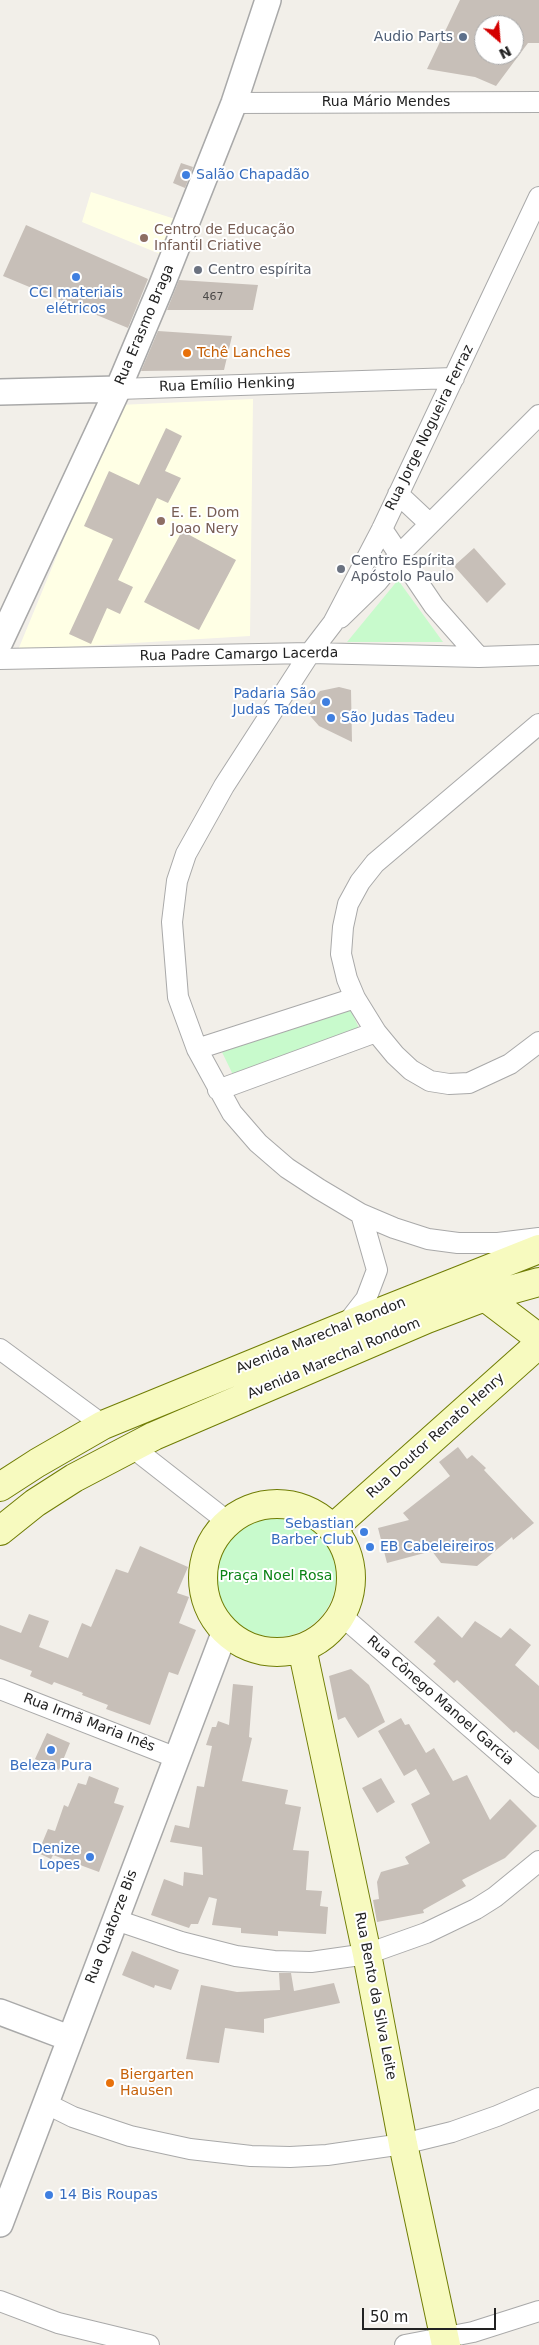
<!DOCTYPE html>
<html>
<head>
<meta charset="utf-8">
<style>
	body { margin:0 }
	#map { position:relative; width:539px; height:2345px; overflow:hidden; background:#f2efe9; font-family:"DejaVu Sans",sans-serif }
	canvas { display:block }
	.north { position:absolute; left:474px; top:15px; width:50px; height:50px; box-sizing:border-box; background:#fff; border:1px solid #a7a7a7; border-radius:50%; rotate:153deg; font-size:14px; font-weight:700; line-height:20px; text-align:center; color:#222 }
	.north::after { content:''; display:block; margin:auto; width:18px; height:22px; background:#d40000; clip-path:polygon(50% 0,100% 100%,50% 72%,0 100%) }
	.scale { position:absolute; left:362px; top:2308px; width:134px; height:22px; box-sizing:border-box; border:2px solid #222; border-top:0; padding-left:6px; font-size:15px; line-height:18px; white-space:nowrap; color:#222; -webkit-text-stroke:4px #fff; paint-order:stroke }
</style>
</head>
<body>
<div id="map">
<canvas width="539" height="2345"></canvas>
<div class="north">N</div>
<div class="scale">50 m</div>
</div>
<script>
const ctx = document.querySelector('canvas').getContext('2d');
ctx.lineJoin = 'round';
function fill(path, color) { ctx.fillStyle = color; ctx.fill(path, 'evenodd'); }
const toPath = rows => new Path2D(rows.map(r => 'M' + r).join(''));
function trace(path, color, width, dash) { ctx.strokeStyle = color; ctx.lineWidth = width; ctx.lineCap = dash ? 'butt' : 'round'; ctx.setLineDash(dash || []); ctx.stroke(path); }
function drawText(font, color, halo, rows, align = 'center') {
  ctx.font = font + ' "DejaVu Sans",sans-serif'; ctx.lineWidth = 4; ctx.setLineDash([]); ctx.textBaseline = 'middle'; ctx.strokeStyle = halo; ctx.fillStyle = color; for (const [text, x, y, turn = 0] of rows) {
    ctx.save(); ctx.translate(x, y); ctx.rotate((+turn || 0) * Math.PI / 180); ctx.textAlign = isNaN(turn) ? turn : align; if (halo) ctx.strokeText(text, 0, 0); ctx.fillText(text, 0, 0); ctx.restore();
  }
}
fill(toPath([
	[91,192,175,219,160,254,82,222],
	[253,399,250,636,18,650,119,405]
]), '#ffffe5');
fill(toPath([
	[398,580,443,642,347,642],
	[349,1006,362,1035,236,1081,220,1048],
	'216 1577a60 60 0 1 1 120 0a60 60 0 1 1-120 0Z'
]), '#c8facc');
fill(toPath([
	[460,0,539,0,539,43,528,43,496,86,475,77,427,69],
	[484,25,514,25,514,55,484,55],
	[181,163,193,167,185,188,173,183],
	[26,225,148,279,128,328,3,276],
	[179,280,258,285,253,310,167,310],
	[158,331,232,336,224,370,141,371],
	[166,428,182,436,165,471,181,478,168,503,157,498,118,580,133,587,120,614,107,608,91,644,69,634,113,539,84,526,109,471,139,485],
	[182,531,236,560,199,630,144,602],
	[474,548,506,584,487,603,454,566],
	[339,687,351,690,352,742,319,726,304,709,320,691],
	[458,1447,467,1459,472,1455,486,1468,484,1470,534,1523,513,1540,512,1537,477,1566,441,1563,432,1551,387,1563,378,1528,409,1520,403,1513,450,1476,439,1462],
	[140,1546,188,1567,177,1593,189,1597,179,1623,196,1630,178,1675,169,1672,150,1725,106,1709,108,1705,82,1695,83,1693,54,1682,52,1685,30,1676,32,1671,0,1659,0,1625,21,1633,29,1614,49,1621,39,1647,68,1658,82,1623,91,1627,116,1569,128,1573],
	[438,1616,462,1638,475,1621,501,1638,510,1628,531,1645,515,1665,539,1686,539,1750,516,1731,514,1733,457,1680,454,1683,433,1664,436,1661,414,1642],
	[351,1669,369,1685,385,1722,358,1738,345,1717,338,1720,329,1676],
	[233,1684,253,1686,249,1737,252,1738,242,1781,288,1790,285,1804,301,1807,293,1850,309,1851,306,1890,322,1891,320,1906,328,1907,326,1934,278,1931,278,1936,241,1933,241,1928,212,1925,217,1899,209,1897,198,1924,191,1924,189,1928,151,1915,164,1879,183,1886,184,1872,203,1875,202,1847,170,1842,175,1825,189,1828,197,1786,204,1787,212,1746,206,1745,212,1727,216,1727,218,1721,229,1725],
	[401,1718,405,1725,409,1724,426,1753,434,1748,453,1781,467,1775,490,1820,510,1799,537,1826,505,1858,462,1880,466,1886,423,1910,424,1913,377,1922,373,1900,379,1899,377,1882,381,1872,409,1864,405,1857,430,1843,411,1804,430,1794,416,1769,404,1776,378,1731],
	[47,1733,70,1743,59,1770,35,1759],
	[89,1776,119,1788,114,1803,124,1806,99,1872,53,1855,51,1859,38,1853,48,1829,55,1831,64,1805,68,1807,78,1783,86,1785],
	[381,1778,395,1802,377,1813,362,1788],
	[132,1951,179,1970,171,1990,155,1985,154,1988,122,1975],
	[279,1973,291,1973,294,1991,334,1983,340,2003,264,2019,264,2033,225,2028,219,2063,186,2059,201,1985,237,1992,280,1990]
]), '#c7bfb8');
const minor = toPath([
	[234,103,539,102],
	[539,197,382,529,333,623,310,653,224,786,186,854,177,881,172,922,178,997,197,1049,232,1113,258,1143,287,1168,319,1189,361,1214,394,1228,428,1239,458,1243,498,1243,539,1238],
	[118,389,454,378],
	[398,494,430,524],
	[382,529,434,606,479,657],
	[340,618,378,581,400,554,539,415],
	[0,659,310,653,479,657,539,655],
	[539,724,375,863,360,882,348,904,343,927,341,954,347,979,355,998,376,1032,395,1055,411,1070,430,1081,449,1084,469,1083,510,1064,539,1042],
	[197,1049,355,998],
	[218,1090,376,1032],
	[345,1326,366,1299,377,1270,361,1214],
	[0,1349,103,1425],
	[132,1447,228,1522],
	[342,1616,539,1787],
	[0,1689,177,1758],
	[116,1920,181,1942,236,1956,274,1961,311,1962,367,1954,426,1933,476,1909,495,1897,539,1861],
	[45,2103,73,2117,130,2136,190,2149,251,2156,290,2157,327,2155,403,2144,452,2132,497,2116,539,2098],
	[0,2301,58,2323,149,2345],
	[405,2345,473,2332,539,2311]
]);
const tertiary = toPath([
	[0,392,118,389],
	[0,642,118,389,161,287,234,103,268,0],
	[0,2012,69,2038],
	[0,2224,225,1631]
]);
const secondary = toPath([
	[485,1297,539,1338],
	[0,1487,37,1463,103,1425,345,1326,539,1249],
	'203 1578a74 74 0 1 1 148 0a74 74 0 1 1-148 0Z',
	[333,1528,539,1344],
	[0,1531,35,1503,74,1478,154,1436,427,1319,485,1297,539,1282],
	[302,1648,367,1954,403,2144,446,2345]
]);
trace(minor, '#a9a9a9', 22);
trace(tertiary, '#a9a9a9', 28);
trace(secondary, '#707d05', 30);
trace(minor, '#fff', 20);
trace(tertiary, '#fff', 25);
trace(secondary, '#f7fabf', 28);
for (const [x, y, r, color] of [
	[463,37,5,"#5c6f8a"],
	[186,175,5,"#3f7fe0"],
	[144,238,5,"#8d6e63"],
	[198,270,5,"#6b7280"],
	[76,277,5,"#3f7fe0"],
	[187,353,5,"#e8710a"],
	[161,521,5,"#8d6e63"],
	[341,569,5,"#6b7280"],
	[326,702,5,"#3f7fe0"],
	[331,718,5,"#3f7fe0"],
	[364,1532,5,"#3f7fe0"],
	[370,1547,5,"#3f7fe0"],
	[51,1750,5,"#3f7fe0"],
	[90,1857,5,"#3f7fe0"],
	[110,2083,5,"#e8710a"],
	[49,2195,5,"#3f7fe0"]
]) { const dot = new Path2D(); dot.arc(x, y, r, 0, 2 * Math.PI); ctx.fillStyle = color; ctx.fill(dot); trace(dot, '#fff', 2); }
drawText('11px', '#4b4948', null, [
	["467",213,297]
]);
drawText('14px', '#4e5e75', '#fff', [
	["Audio Parts",453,37]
], 'right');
drawText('14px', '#222', '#fff', [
	["Rua Mário Mendes",386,102],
	["Rua Erasmo Braga",145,325,-67],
	["Rua Emílio Henking",227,385,-2],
	["Rua Jorge Nogueira Ferraz",430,428,-64],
	["Rua Padre Camargo Lacerda",239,655,-1],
	["Avenida Marechal Rondon",321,1336,-22],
	["Avenida Marechal Rondom",334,1359,-23],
	["Rua Doutor Renato Henry",436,1436,-42],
	["Rua Cônego Manoel Garcia",440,1701,41],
	["Rua Irmã Maria Inês",89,1723,21],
	["Rua Quatorze Bis",112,1927,-69],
	["Rua Bento da Silva Leite",375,1996,79]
]);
drawText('14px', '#366cbe', '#fff', [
	["Salão Chapadão",196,175],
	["CCI materiais",76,293,"center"],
	["elétricos",76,309,"center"],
	["Padaria São",316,694,"right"],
	["Judas Tadeu",316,710,"right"],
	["São Judas Tadeu",341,718],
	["Sebastian",354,1524,"right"],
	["Barber Club",354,1540,"right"],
	["EB Cabeleireiros",380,1547],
	["Beleza Pura",51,1766,"center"],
	["Denize",80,1849,"right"],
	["Lopes",80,1865,"right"],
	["14 Bis Roupas",59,2195]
], 'left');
drawText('14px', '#785e54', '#fff', [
	["Centro de Educação",154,230],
	["Infantil Criative",154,246],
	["E. E. Dom",171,513],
	["Joao Nery",171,529]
], 'left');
drawText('14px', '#5b616d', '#fff', [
	["Centro espírita",208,270],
	["Centro Espírita",351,561],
	["Apóstolo Paulo",351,577]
], 'left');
drawText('14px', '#c56008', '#fff', [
	["Tchê Lanches",197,353],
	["Biergarten",120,2075],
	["Hausen",120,2091]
], 'left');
drawText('14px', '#0c8416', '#fff', [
	["Praça Noel Rosa",276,1576]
]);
</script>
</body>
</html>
